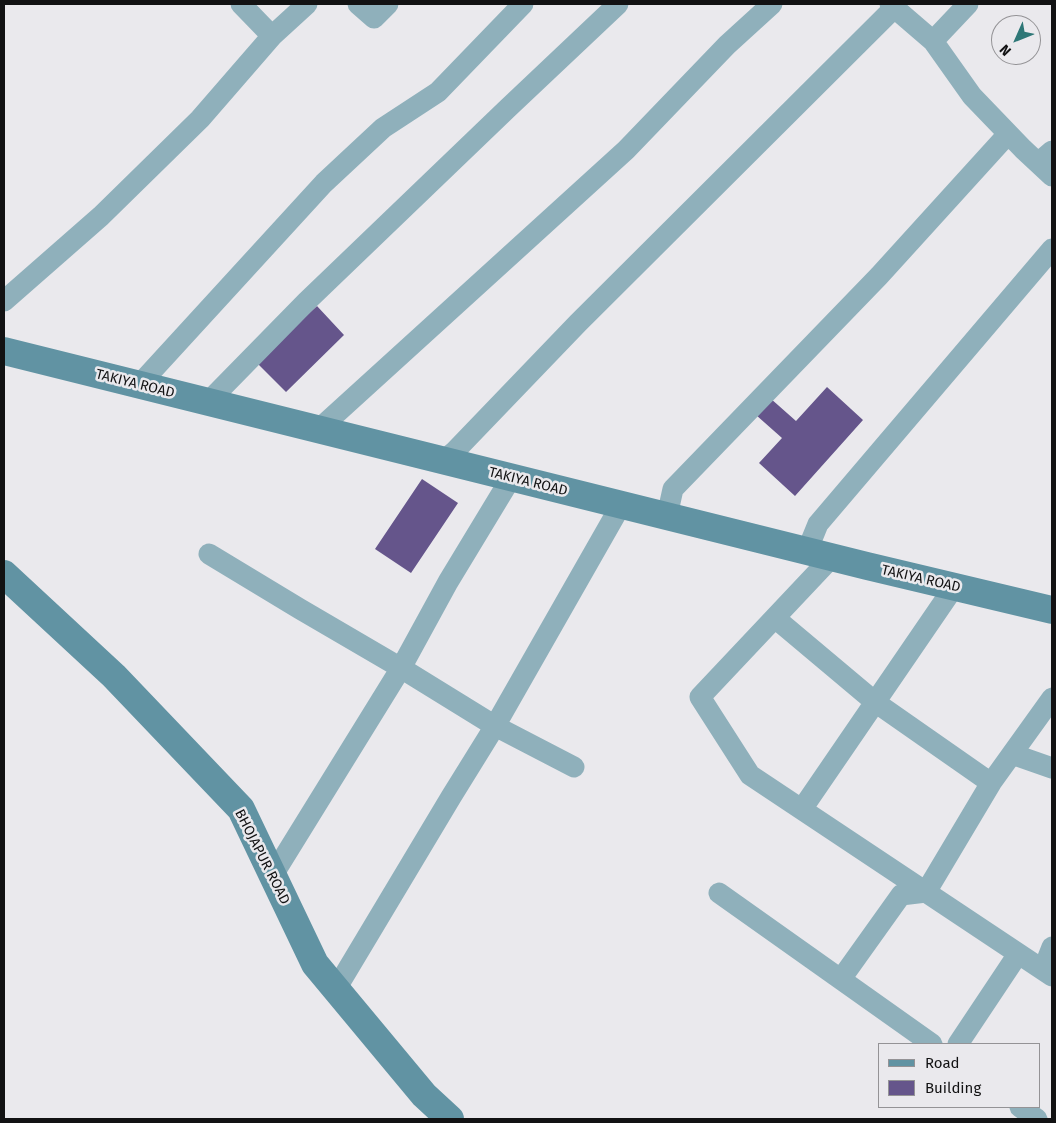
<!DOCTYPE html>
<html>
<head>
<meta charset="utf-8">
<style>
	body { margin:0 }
	#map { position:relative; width:1056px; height:1123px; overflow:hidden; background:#eae9ed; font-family:"Fira Sans",sans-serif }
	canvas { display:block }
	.frame { position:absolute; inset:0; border:5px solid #121213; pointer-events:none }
	.legend { position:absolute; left:878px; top:1043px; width:162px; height:65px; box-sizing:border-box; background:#eae9ed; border:1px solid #949396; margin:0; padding:6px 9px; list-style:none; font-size:15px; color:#121213 }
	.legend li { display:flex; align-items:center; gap:10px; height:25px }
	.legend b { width:25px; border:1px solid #949396 }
	.north { position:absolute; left:991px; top:15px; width:50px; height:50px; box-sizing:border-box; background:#eae9ed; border:1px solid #949396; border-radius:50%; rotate:226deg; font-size:14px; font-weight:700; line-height:20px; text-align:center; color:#121213 }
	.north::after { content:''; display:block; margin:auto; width:18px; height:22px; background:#2e7777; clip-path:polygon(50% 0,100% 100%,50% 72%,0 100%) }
</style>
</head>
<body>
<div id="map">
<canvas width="1056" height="1123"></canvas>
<div class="frame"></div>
<ul class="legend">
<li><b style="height:6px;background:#6193a3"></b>Road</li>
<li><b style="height:14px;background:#65558b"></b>Building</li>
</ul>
<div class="north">N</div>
</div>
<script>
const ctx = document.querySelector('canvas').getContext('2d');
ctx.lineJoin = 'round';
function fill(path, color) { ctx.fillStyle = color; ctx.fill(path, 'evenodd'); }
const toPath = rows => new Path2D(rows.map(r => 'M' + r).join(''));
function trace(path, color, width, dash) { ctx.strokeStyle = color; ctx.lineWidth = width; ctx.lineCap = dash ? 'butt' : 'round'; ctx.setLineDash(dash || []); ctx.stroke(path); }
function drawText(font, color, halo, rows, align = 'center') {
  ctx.font = font + ' "Fira Sans",sans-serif'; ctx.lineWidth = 5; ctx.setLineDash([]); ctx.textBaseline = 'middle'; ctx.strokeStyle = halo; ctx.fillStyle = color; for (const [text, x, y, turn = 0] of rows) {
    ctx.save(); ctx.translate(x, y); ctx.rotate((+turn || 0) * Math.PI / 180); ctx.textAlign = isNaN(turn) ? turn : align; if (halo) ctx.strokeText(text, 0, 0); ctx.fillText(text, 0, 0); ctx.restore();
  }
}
fill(toPath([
	[317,306,344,335,286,392,256,362],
	[827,387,863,420,795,496,759,463,782,438,756,415,770,398,796,421],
	[422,479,458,503,411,573,375,549]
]), '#65558b');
trace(toPath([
	[241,4,272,36],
	[358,4,374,18,388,4],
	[890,4,933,41,968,4],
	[933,41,972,96,1023,149,1052,176],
	[1038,163,1052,151],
	[4,301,101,216,200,119,272,36,307,4],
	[139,385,324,183,383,128,438,92,523,4],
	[208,402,306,302,508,108,618,4],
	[318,430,626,150,727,45,772,4],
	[443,461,455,451,578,323,894,8],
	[667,516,673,489,879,276,1008,134],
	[807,551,818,524,1052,249],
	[209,554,300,609,401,668,495,726,574,767],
	[832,557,700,697,750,775,1052,976],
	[775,618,875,702,991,783,1052,698],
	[1012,754,1052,768],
	[802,809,954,587],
	[273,875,401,668,448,582,511,478],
	[719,893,932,1044],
	[1043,970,1052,947],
	[841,979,901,895,926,892,991,783],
	[336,989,451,797,495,726,621,505],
	[958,1044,1018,954],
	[1020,1107,1037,1119]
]), '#8fb0bb', 21);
trace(toPath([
	[4,351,867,566,1052,610],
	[4,574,114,676,241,809,315,964,424,1095,450,1119]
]), '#6193a3', 28);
drawText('14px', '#121213', '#eae9ed', [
	["TAKIYA ROAD",135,384,14],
	["TAKIYA ROAD",528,482,14],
	["TAKIYA ROAD",921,579,13],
	["BHOJAPUR ROAD",262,857,63]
]);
</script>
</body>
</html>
